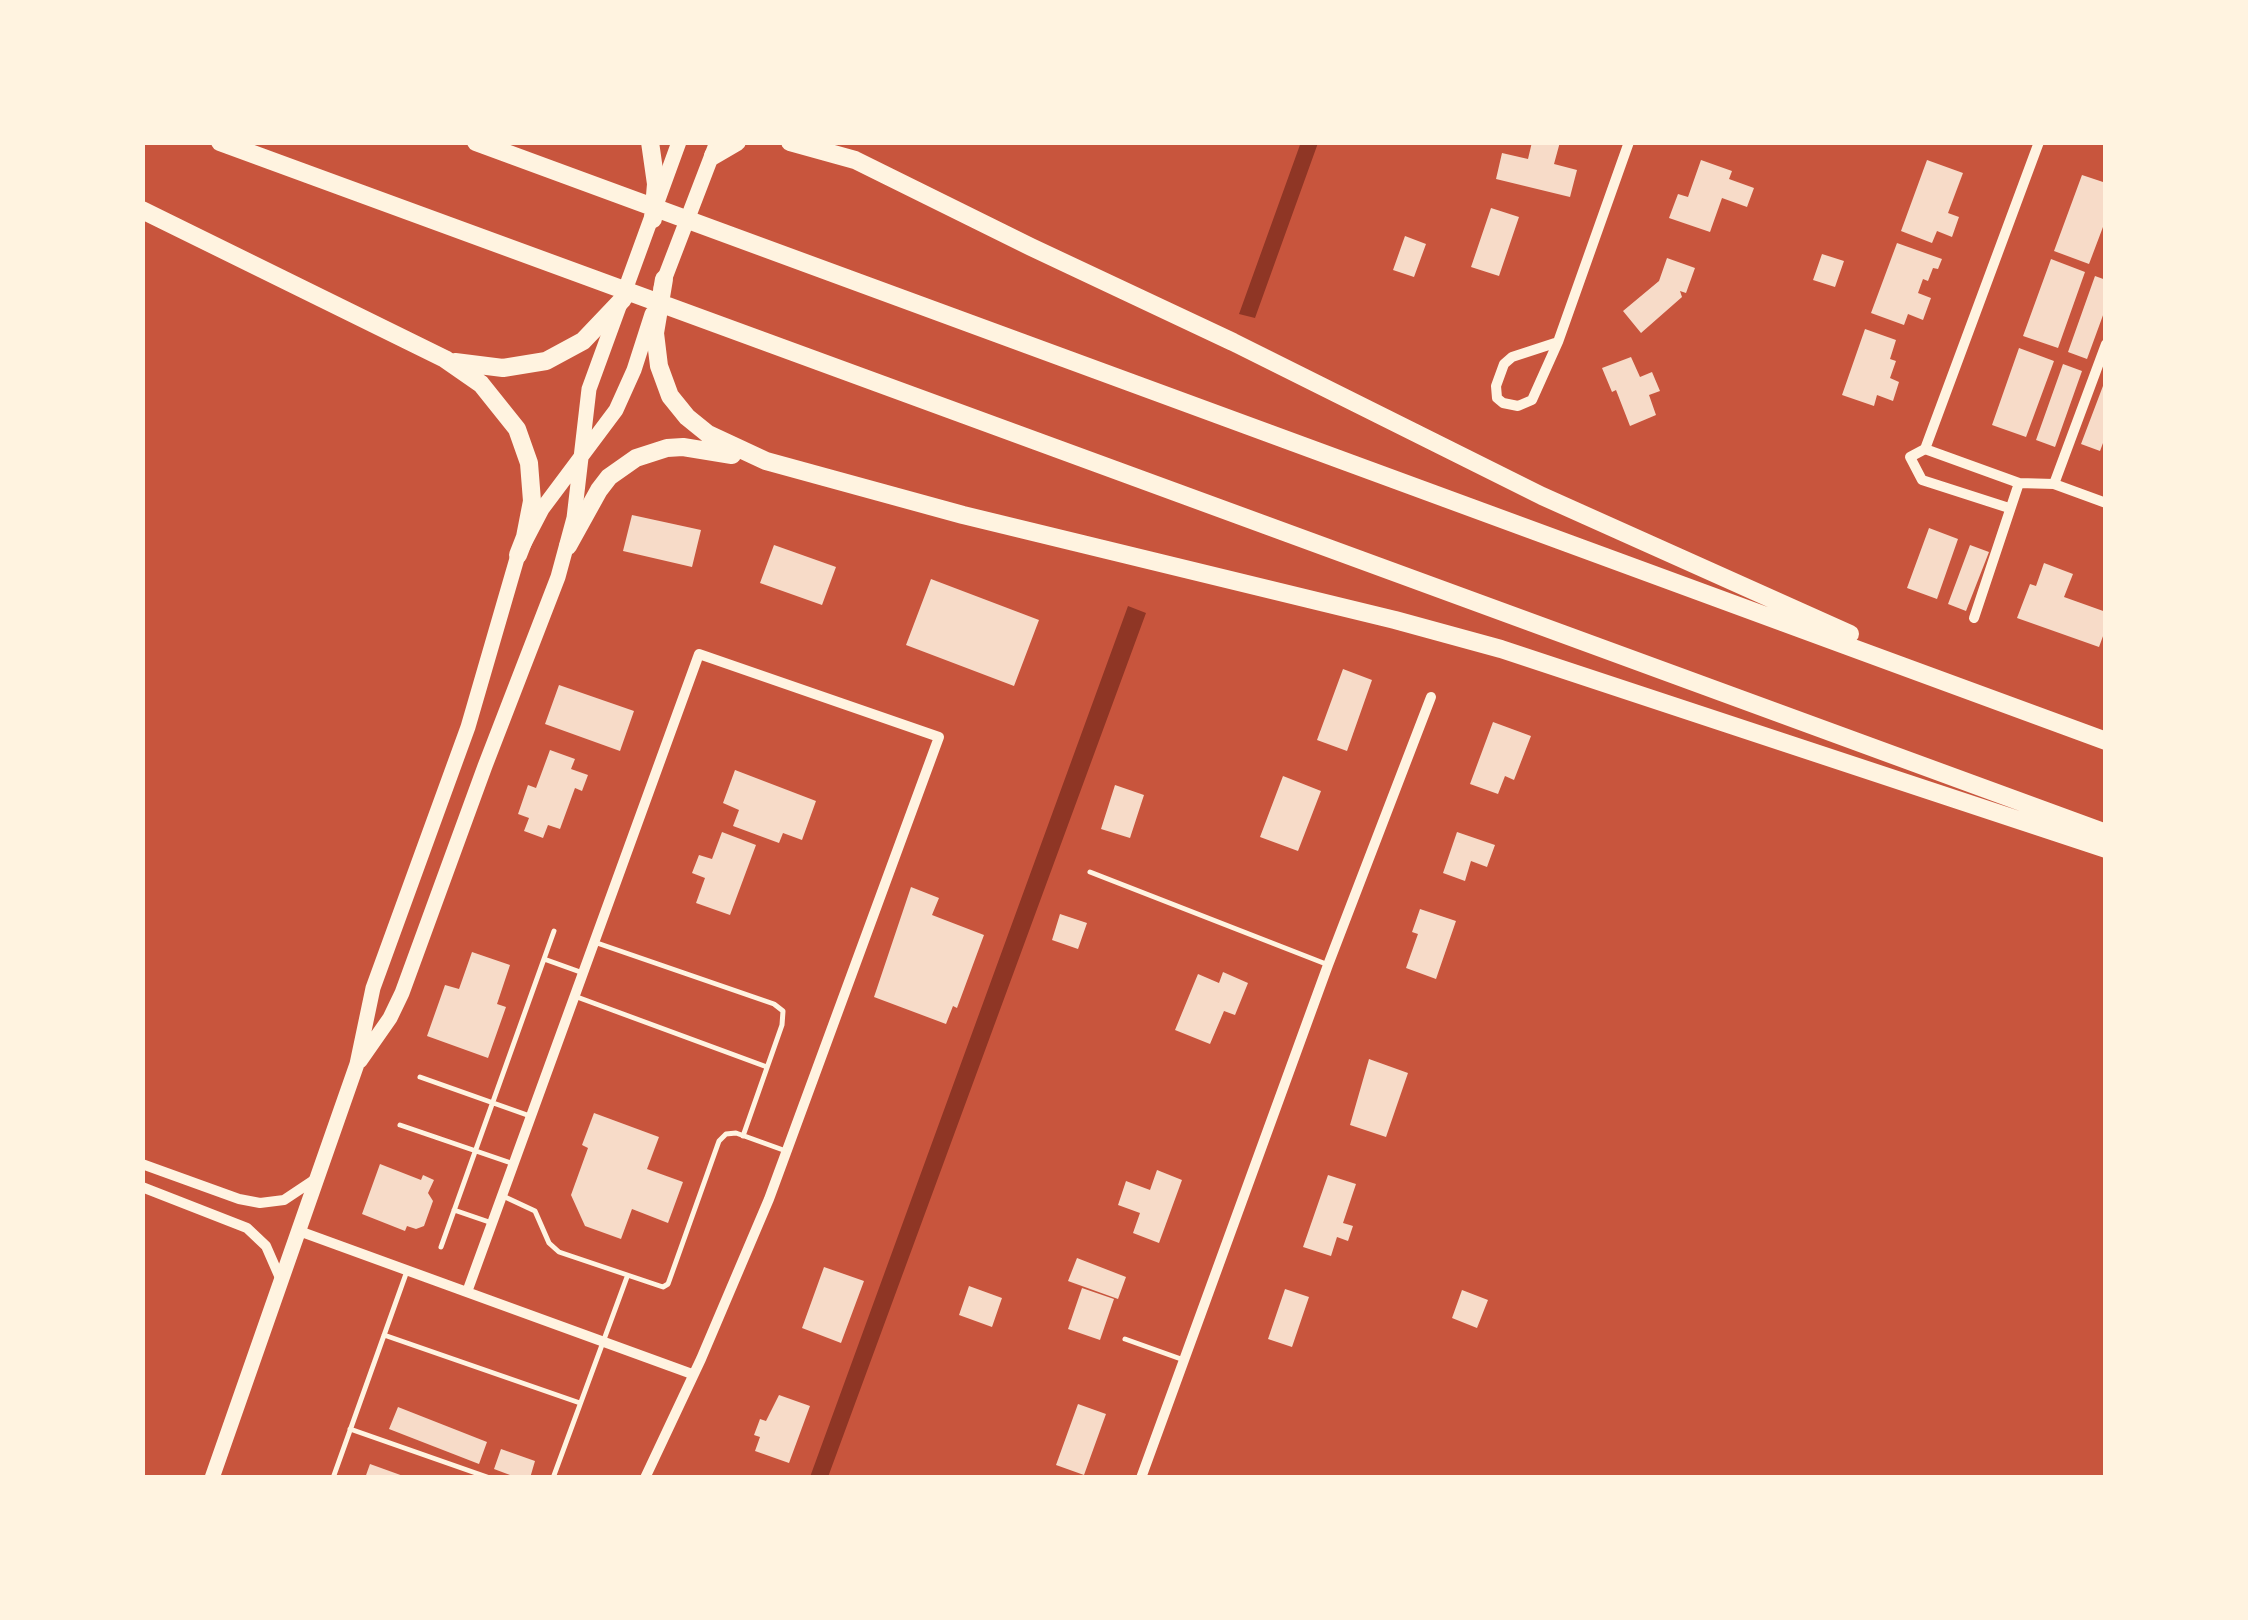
<!DOCTYPE html>
<html>
<head>
<meta charset="utf-8">
<style>
	body { margin:0 }
	#map { position:relative; width:2248px; height:1620px; overflow:hidden; background:#c8553d; font-family:Montserrat,sans-serif }
	canvas { display:block }
	.frame { position:absolute; inset:0; border:145px solid #fff3e0; pointer-events:none }
</style>
</head>
<body>
<div id="map">
<canvas width="2248" height="1620"></canvas>
<div class="frame"></div>
</div>
<script>
const ctx = document.querySelector('canvas').getContext('2d');
ctx.lineJoin = 'round';
function fill(path, color) { ctx.fillStyle = color; ctx.fill(path, 'evenodd'); }
const toPath = rows => new Path2D(rows.map(r => 'M' + r).join(''));
function trace(path, color, width, dash) { ctx.strokeStyle = color; ctx.lineWidth = width; ctx.lineCap = dash ? 'butt' : 'round'; ctx.setLineDash(dash || []); ctx.stroke(path); }
fill(toPath([
	[1301,142,1318,143,1255,318,1239,314],
	[1128,606,1146,613,828,1477,810,1477]
]), '#8f3625');
fill(toPath([
	[1532,142,1560,142,1554,164,1577,170,1570,197,1496,179,1502,153,1528,159],
	[1701,160,1732,171,1729,179,1754,188,1747,207,1722,198,1710,232,1669,218,1678,194,1688,197],
	[1927,160,1963,173,1948,213,1959,217,1952,237,1937,231,1932,243,1901,231],
	[2082,175,2106,183,2106,219,2089,264,2054,251],
	[1491,208,1519,217,1499,276,1471,267],
	[1405,236,1426,244,1414,277,1393,270],
	[1897,243,1942,259,1938,269,1933,268,1928,281,1923,279,1918,293,1931,298,1923,320,1908,314,1904,325,1871,313],
	[1822,254,1844,261,1835,287,1813,280],
	[1667,258,1695,268,1686,293,1680,291,1682,297,1641,333,1623,311,1659,281],
	[2051,259,2085,272,2058,348,2023,336],
	[2095,276,2106,280,2106,307,2087,359,2068,352],
	[1865,329,1896,340,1890,359,1896,361,1890,378,1899,382,1893,401,1877,395,1874,406,1842,395],
	[2019,348,2054,361,2026,437,1992,425],
	[1631,357,1640,377,1652,372,1660,391,1649,395,1656,415,1630,426,1616,390,1612,392,1602,368],
	[2063,364,2082,371,2055,447,2036,440],
	[2106,378,2106,435,2100,451,2081,444],
	[632,515,701,530,692,567,623,551],
	[1929,528,1958,539,1937,599,1907,588],
	[774,545,836,567,822,605,760,583],
	[1970,545,1989,552,1966,611,1948,604],
	[2044,563,2073,574,2064,597,2106,612,2106,628,2099,647,2017,618,2030,584,2036,586],
	[931,579,1039,620,1014,686,906,645],
	[1343,669,1372,680,1347,751,1317,740],
	[559,685,634,711,620,751,545,724],
	[1493,722,1531,736,1514,780,1505,776,1498,794,1470,784],
	[550,750,575,759,571,769,588,775,582,791,575,788,560,829,548,825,543,838,524,831,529,818,518,814,528,785,536,788],
	[735,770,816,801,802,840,783,833,779,843,733,826,739,810,723,803],
	[1283,776,1321,791,1298,851,1260,837],
	[1115,785,1144,795,1130,838,1101,829],
	[722,832,756,845,730,915,696,903,705,878,692,873,699,855,712,859],
	[1457,832,1495,845,1487,867,1471,861,1465,881,1443,873],
	[911,887,939,898,932,915,984,935,957,1008,953,1006,946,1024,874,997],
	[1420,909,1456,921,1436,979,1406,968,1418,934,1412,932],
	[1060,914,1087,923,1078,949,1052,940],
	[472,952,510,965,497,1004,506,1007,488,1058,427,1036,445,985,459,989],
	[1223,972,1248,983,1235,1015,1224,1011,1210,1044,1175,1030,1198,974,1219,983],
	[1369,1059,1408,1073,1386,1137,1350,1125],
	[594,1113,659,1137,647,1169,683,1182,668,1223,632,1209,621,1239,585,1226,571,1195,588,1148,582,1145],
	[380,1164,421,1180,423,1175,434,1180,428,1193,433,1201,424,1226,416,1229,407,1226,405,1231,362,1214],
	[1157,1170,1182,1180,1159,1243,1133,1233,1140,1213,1118,1205,1126,1181,1150,1190],
	[1328,1175,1356,1184,1343,1223,1353,1226,1348,1241,1337,1237,1331,1256,1303,1247],
	[1077,1258,1126,1277,1118,1299,1068,1281],
	[824,1267,864,1281,841,1343,802,1328],
	[969,1286,1002,1298,992,1327,959,1315],
	[1082,1288,1114,1299,1100,1340,1068,1329],
	[1285,1289,1309,1297,1292,1347,1268,1339],
	[1462,1290,1488,1300,1477,1328,1452,1318],
	[779,1395,810,1406,789,1463,755,1451,760,1437,754,1435,760,1419,766,1421],
	[1078,1404,1106,1414,1084,1475,1056,1465],
	[398,1407,487,1442,479,1464,389,1429],
	[501,1449,535,1461,530,1478,518,1478,494,1469],
	[370,1464,406,1477,406,1478,365,1478]
]), '#f7dbc8');
trace(toPath([
	[1090,872,1326,964],
	[597,943,774,1004,783,1011,782,1025,743,1136],
	[544,959,583,973],
	[577,997,767,1067],
	[420,1077,530,1116],
	[400,1125,514,1164],
	[505,1197,535,1211,549,1243,559,1252,663,1287,668,1284,719,1141,726,1134,736,1133,786,1151],
	[454,1210,492,1223],
	[441,1247,554,931],
	[384,1335,580,1403],
	[1125,1339,1181,1359],
	[350,1429,490,1478],
	[333,1478,407,1271],
	[553,1478,627,1277]
]), '#fff3e0', 5);
trace(toPath([
	[1558,342,1629,142],
	[1558,342,1532,400,1518,406,1503,403,1497,398,1496,386,1504,364,1512,357,1558,342],
	[1925,449,2019,483,2054,484,2106,503],
	[2054,484,2106,344],
	[2009,508,1922,480,1910,457,1925,449,2039,142],
	[1974,618,2019,483],
	[142,1164,239,1199,260,1203,284,1200,314,1180],
	[142,1187,247,1228,266,1246,280,1278],
	[299,1231,692,1374],
	[467,1292,699,654,939,737,769,1199,701,1359,645,1478],
	[1141,1478,1328,965,1431,697]
]), '#fff3e0', 10);
trace(toPath([
	[661,288,717,142],
	[360,1061,390,1018,402,993,485,766,558,577,574,518,589,389,679,142],
	[212,1478,357,1064,373,988,468,727,518,555,542,509,616,410,634,370,652,314]
]), '#fff3e0', 15);
trace(toPath([
	[220,142,2106,833],
	[476,142,2106,741],
	[650,142,656,184,653,219],
	[790,142,855,160,1031,247,1233,342,1542,496,1850,634],
	[713,156,737,142],
	[142,210,445,359,481,384,517,429,529,463,532,501,525,537,518,555],
	[664,279,655,333,659,366,670,396,687,417,708,434,766,461,963,515,1395,620,1501,649,2106,849],
	[455,362,503,368,546,361,583,341,623,299],
	[568,546,599,490,609,477,636,458,667,448,683,447,732,455]
]), '#fff3e0', 18);
</script>
</body>
</html>
